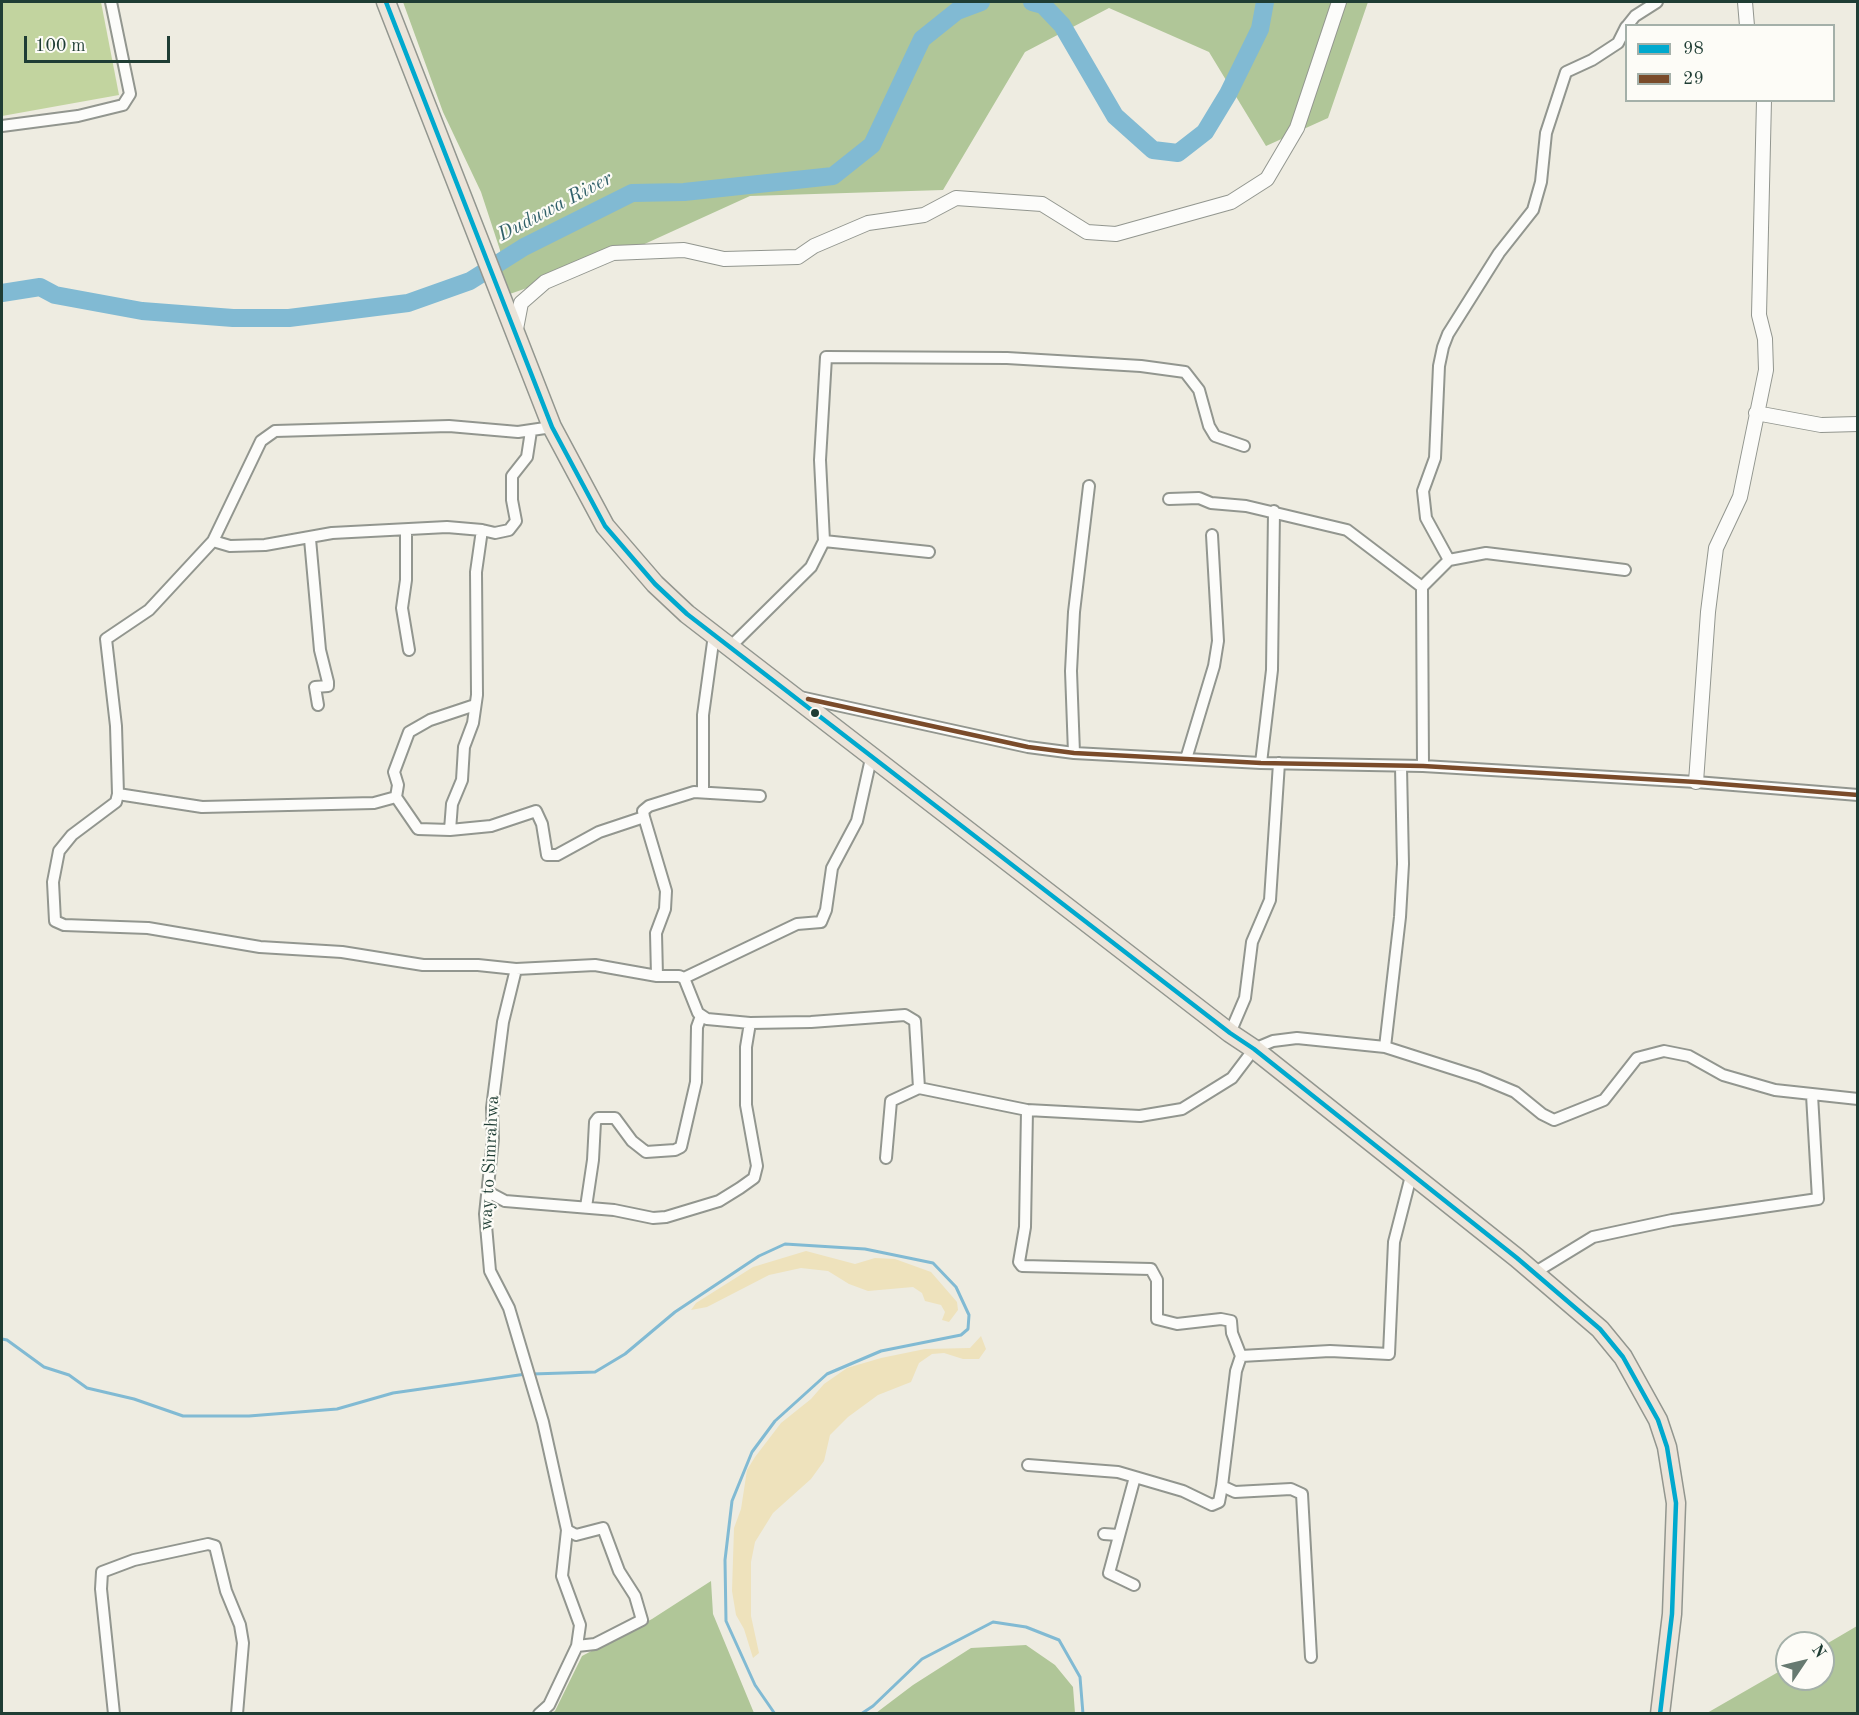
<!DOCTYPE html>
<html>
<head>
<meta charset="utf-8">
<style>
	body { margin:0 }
	#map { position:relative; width:1859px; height:1715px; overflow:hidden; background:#eeece1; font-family:"Old Standard TT",serif }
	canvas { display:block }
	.frame { position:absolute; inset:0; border:3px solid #1f3d34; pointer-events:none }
	.legend { position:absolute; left:1625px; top:24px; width:210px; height:78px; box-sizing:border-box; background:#fdfcf7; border:2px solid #a4b0a9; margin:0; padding:8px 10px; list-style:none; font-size:18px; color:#1f3d34 }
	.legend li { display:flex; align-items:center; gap:12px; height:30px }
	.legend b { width:30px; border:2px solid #a4b0a9 }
	.north { position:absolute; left:1775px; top:1631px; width:60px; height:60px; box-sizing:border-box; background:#fdfcf7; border:2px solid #a4b0a9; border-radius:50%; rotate:55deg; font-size:16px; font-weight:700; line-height:24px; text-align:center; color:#1f3d34 }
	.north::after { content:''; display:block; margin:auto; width:21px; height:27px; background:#677a71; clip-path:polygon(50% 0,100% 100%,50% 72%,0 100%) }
	.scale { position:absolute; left:24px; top:36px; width:146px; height:27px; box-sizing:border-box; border:3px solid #1f3d34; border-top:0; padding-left:8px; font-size:18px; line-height:21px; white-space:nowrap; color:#1f3d34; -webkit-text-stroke:4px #fdfcf7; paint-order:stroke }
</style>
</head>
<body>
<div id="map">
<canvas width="1859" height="1715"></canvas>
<div class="frame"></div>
<ul class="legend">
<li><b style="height:8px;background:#00a9ce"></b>98</li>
<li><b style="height:8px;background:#7a4b2a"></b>29</li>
</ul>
<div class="north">N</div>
<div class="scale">100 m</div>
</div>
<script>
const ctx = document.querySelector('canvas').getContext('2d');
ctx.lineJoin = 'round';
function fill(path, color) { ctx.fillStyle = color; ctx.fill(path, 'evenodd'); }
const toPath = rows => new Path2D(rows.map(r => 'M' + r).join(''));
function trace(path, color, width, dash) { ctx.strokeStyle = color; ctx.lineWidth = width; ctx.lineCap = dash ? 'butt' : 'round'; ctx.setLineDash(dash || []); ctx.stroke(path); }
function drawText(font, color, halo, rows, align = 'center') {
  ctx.font = font + ' "Old Standard TT",serif'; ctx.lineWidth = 4.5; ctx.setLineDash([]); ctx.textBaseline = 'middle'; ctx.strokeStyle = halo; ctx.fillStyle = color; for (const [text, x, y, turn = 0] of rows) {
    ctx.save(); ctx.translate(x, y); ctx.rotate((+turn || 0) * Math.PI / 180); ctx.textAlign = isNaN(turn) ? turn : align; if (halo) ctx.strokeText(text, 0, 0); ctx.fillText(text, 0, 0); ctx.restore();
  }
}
fill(toPath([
	[2,2,101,2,119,95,2,116]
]), '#c2d49f');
fill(toPath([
	[403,2,1368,2,1328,118,1266,146,1209,52,1109,8,1025,52,943,190,750,196,616,257,504,296,500,250,481,192,443,112],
	[711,1581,713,1614,754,1713,549,1714,555,1711,582,1656,652,1619],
	[1857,1626,1857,1713,1707,1713,1787,1667,1787,1679,1823,1679,1823,1646],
	[1026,1645,1055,1665,1073,1687,1075,1713,876,1713,913,1685,971,1648]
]), '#b0c698');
fill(toPath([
	[806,1251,855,1264,875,1258,895,1259,931,1272,957,1302,958,1310,949,1322,942,1320,945,1312,941,1305,925,1301,922,1293,913,1287,868,1291,849,1284,828,1271,801,1268,769,1275,707,1307,691,1310,696,1303,753,1267],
	[981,1336,986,1349,979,1359,963,1359,944,1353,932,1354,919,1363,911,1382,878,1395,848,1417,830,1435,824,1461,811,1479,773,1513,755,1542,751,1562,751,1616,759,1653,753,1658,744,1629,736,1615,732,1591,734,1528,741,1509,747,1470,755,1457,781,1423,811,1399,824,1384,847,1368,881,1358,925,1349,970,1348]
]), '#eee2bc');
trace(toPath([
	[2,1339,7,1340,44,1367,69,1375,87,1388,134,1399,183,1416,249,1416,337,1409,393,1393,526,1374],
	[532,1374,595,1372,625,1354,675,1312,759,1256,785,1244,865,1249,933,1263,956,1287,969,1315,968,1329,961,1335,881,1351,827,1374,775,1421,752,1452,732,1501,725,1560,726,1621,755,1685,775,1714],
	[861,1714,873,1706,922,1659,993,1622,1026,1627,1059,1640,1080,1677,1083,1714]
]), '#81bad3', 3);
trace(toPath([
	[1032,2,1043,5,1062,25,1115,116,1153,150,1178,153,1205,132,1228,94,1260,29,1265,2],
	[2,293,40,287,55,295,142,311,233,318,289,318,408,303,470,281,524,247,632,193,684,192,833,176,872,145,922,39,957,11,981,2]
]), '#81bad3', 18);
const minor = toPath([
	[1627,26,1635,16,1657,2],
	[2,126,78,116,123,105,130,94,111,2],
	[552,427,518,432,449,426,275,431,261,441,213,541,149,610,106,639,116,726,118,794,116,802,72,835,59,851,53,882,55,921,64,925,148,928,260,947,342,952,423,965,478,965,516,969,595,965,657,976,679,976,684,978,698,1013,707,1019,750,1023,811,1022,905,1015,915,1021,919,1088,1027,1110,1140,1116,1182,1109,1232,1078,1254,1049,1273,1041,1297,1038,1385,1047,1479,1077,1515,1092,1542,1114,1554,1120,1604,1100,1637,1058,1664,1051,1689,1056,1723,1075,1775,1090,1858,1099],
	[1169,499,1199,498,1211,503,1246,506,1347,530,1422,587,1423,766],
	[406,530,406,580,402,608,409,650],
	[310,539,320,650,328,682,328,686,315,687,318,705],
	[213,541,230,546,265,545,332,533,447,527,482,530],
	[824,541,929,552],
	[1449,560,1426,518,1423,491,1435,458,1439,366,1443,347,1448,334,1499,253,1533,210,1541,182,1546,133,1566,72,1592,60,1618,43,1626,27],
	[1422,587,1449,560,1486,553,1625,570],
	[730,647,811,567,824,541,820,460,826,357,1007,358,1141,366,1185,372,1199,390,1209,426,1215,436,1244,446],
	[800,697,1028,747,1074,753,1261,763,1423,766,1696,782,1858,795],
	[1074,753,1071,671,1074,612,1089,486],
	[1186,759,1214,666,1218,641,1212,535],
	[1261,763,1272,670,1274,511],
	[703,792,703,715,714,635],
	[118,794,202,807,374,803,396,797,398,785,394,772,409,732,430,720,475,705],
	[396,797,418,829,450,830,491,826,536,811,542,824,547,855,557,855,599,832,644,817,666,891,665,909,656,933,657,976],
	[644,817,643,811,649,806,694,792,760,796],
	[450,830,452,804,462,780,464,747,473,723,477,695,476,572,482,530,495,533,509,530,516,521,512,500,512,476,527,457,531,431],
	[516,969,503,1022,492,1108,493,1139,485,1214,490,1271,509,1308,543,1422,567,1530,576,1535,603,1528,619,1571,635,1596,642,1620,595,1644,577,1646,549,1705,539,1714],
	[684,978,797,924,821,922,826,910,832,868,857,821,872,754],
	[1230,1033,1245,998,1252,942,1270,900,1279,763],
	[1385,1047,1400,917,1403,864,1401,767],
	[1027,1110,1025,1227,1019,1262,1022,1266,1151,1269,1157,1280,1157,1319,1177,1324,1221,1319,1231,1321,1232,1333,1241,1356,1236,1371,1222,1486,1219,1502,1212,1505,1183,1491,1118,1472,1028,1465],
	[886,1158,891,1101,919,1088],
	[488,1192,505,1201,614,1210,653,1218,666,1217,719,1201,740,1188,754,1178,757,1166,746,1105,746,1047,750,1023],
	[586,1207,593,1160,595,1122,598,1118,615,1118,632,1141,646,1152,675,1150,681,1147,696,1082,697,1027,701,1016],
	[1534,1273,1593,1237,1672,1220,1818,1199,1812,1095],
	[1241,1356,1330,1351,1389,1354,1394,1242,1411,1176],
	[1222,1486,1235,1492,1291,1489,1302,1494,1311,1657],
	[567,1530,562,1576,580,1625,577,1646],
	[1104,1534,1118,1535],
	[1134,1585,1109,1573,1135,1477],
	[114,1714,101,1589,102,1572,134,1560,208,1544,215,1546,226,1591,240,1625,243,1643,237,1714]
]);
const tertiary = toPath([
	[1745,2,1747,26],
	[516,329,521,303,545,282,613,253,684,250,724,259,798,257,814,246,868,223,924,215,956,198,1042,204,1087,232,1116,234,1231,202,1267,179,1297,128,1339,2],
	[1756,413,1821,425,1858,424],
	[1696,782,1708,612,1716,548,1740,497,1766,370,1765,339,1759,315,1764,100]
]);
const trunk = toPath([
	[386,2,552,427,605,526,655,584,687,614,1230,1033,1254,1049,1517,1258,1600,1329,1623,1357,1658,1420,1667,1447,1676,1503,1672,1614,1660,1714]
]);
trace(minor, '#92968f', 14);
trace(tertiary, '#92968f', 16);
trace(trunk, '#92968f', 21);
trace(minor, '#fcfcfa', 10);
trace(tertiary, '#fcfcfa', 14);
trace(trunk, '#ebe4d9', 18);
trace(toPath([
	[386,2,552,427,605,526,655,584,687,614,1230,1033,1254,1049,1517,1258,1600,1329,1623,1357,1658,1420,1667,1447,1676,1503,1672,1614,1660,1714]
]), '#00a9ce', 4.5);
trace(toPath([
	[808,699,1028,747,1074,753,1261,763,1423,766,1696,782,1858,795]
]), '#7a4b2a', 4.5);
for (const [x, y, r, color] of [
	[815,713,5,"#1f3d34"]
]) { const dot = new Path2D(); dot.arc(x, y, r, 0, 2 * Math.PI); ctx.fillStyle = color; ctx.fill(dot); trace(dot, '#fdfcf7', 2); }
drawText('18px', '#1f3d34', '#fdfcf7', [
	["way to Simrahwa",490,1163,-87]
]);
drawText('italic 20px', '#31616a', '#fdfcf7', [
	["Duduwa River",555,207,-28]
]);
</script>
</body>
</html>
